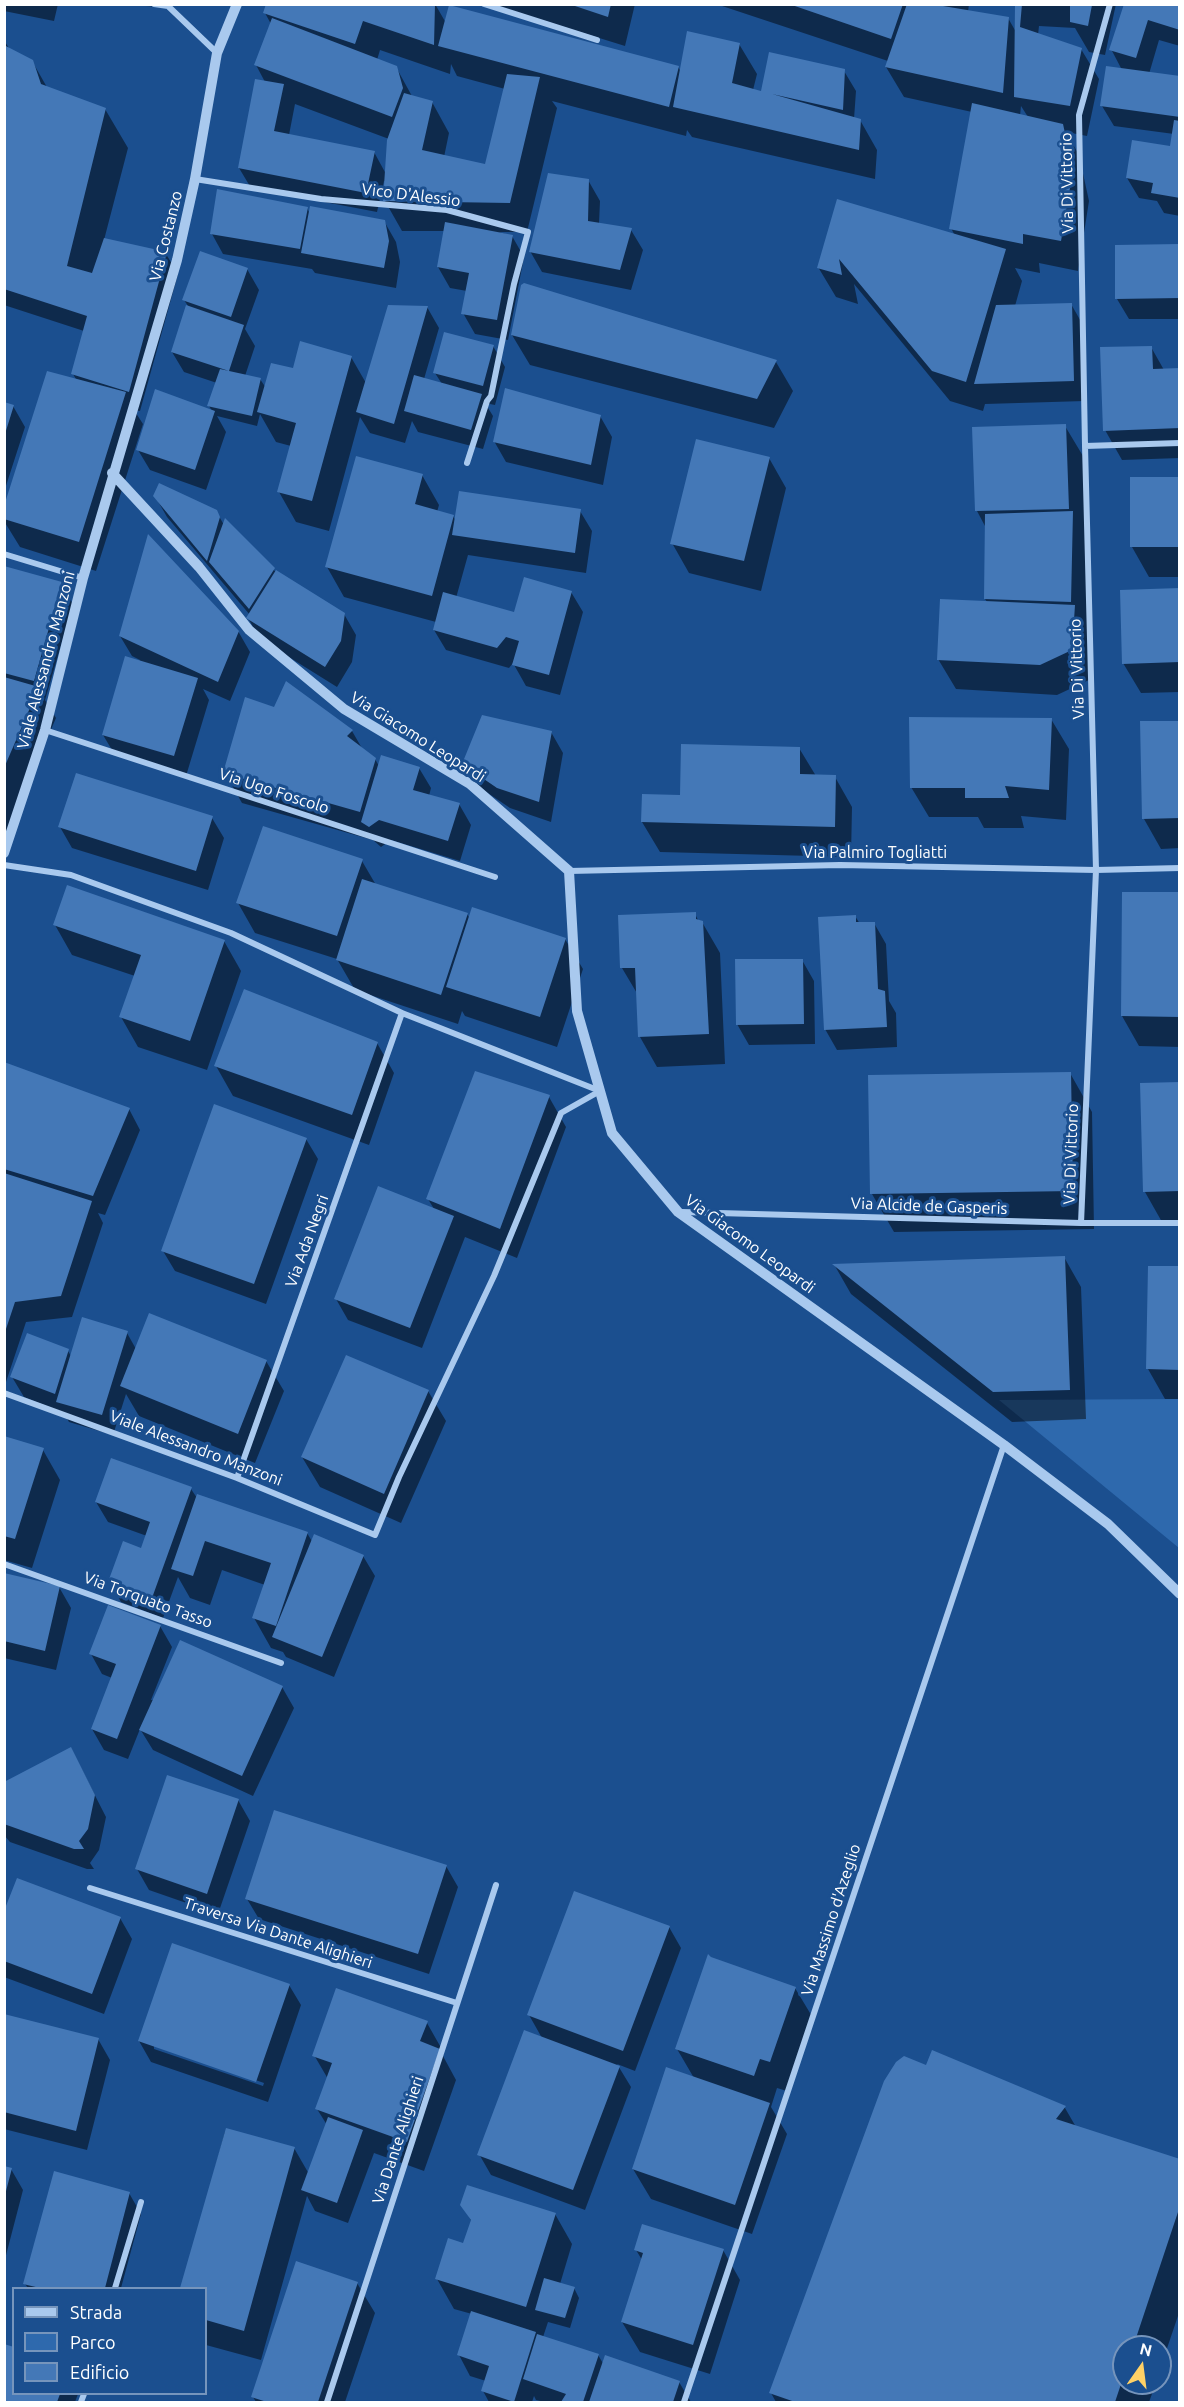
<!DOCTYPE html>
<html>
<head>
<meta charset="utf-8">
<style>
	body { margin:0 }
	#map { position:relative; width:1184px; height:2407px; overflow:hidden; background:#1b4f8f; font-family:Ubuntu,sans-serif }
	canvas { display:block }
	.frame { position:absolute; inset:0; border:6px solid #fff; pointer-events:none }
	.legend { position:absolute; left:12px; top:2287px; width:195px; height:108px; box-sizing:border-box; background:#1b4f8f; border:2px solid #7695bc; margin:0; padding:8px 10px; list-style:none; font-size:18px; color:#fff }
	.legend li { display:flex; align-items:center; gap:12px; height:30px }
	.legend b { width:30px; border:2px solid #7695bc }
	.north { position:absolute; left:1112px; top:2335px; width:60px; height:60px; box-sizing:border-box; background:#1b4f8f; border:2px solid #7695bc; border-radius:50%; rotate:14deg; font-size:16px; font-weight:700; line-height:24px; text-align:center; color:#fff }
	.north::after { content:''; display:block; margin:auto; width:21px; height:27px; background:#ffd166; clip-path:polygon(50% 0,100% 100%,50% 72%,0 100%) }
</style>
</head>
<body>
<div id="map">
<canvas width="1184" height="2407"></canvas>
<div class="frame"></div>
<ul class="legend">
<li><b style="height:8px;background:#a9c9ee"></b>Strada</li>
<li><b style="height:16px;background:#2e69ad"></b>Parco</li>
<li><b style="height:16px;background:#4478b7"></b>Edificio</li>
</ul>
<div class="north">N</div>
</div>
<script>
const ctx = document.querySelector('canvas').getContext('2d');
ctx.lineJoin = 'round';
function fill(path, color) { ctx.fillStyle = color; ctx.fill(path, 'evenodd'); }
const toPath = rows => new Path2D(rows.map(r => 'M' + r).join(''));
function trace(path, color, width, dash) { ctx.strokeStyle = color; ctx.lineWidth = width; ctx.lineCap = dash ? 'butt' : 'round'; ctx.setLineDash(dash || []); ctx.stroke(path); }
function drawText(font, color, halo, rows, align = 'center') {
  ctx.font = font + ' Ubuntu,sans-serif'; ctx.lineWidth = 6; ctx.setLineDash([]); ctx.textBaseline = 'middle'; ctx.strokeStyle = halo; ctx.fillStyle = color; for (const [text, x, y, turn = 0] of rows) {
    ctx.save(); ctx.translate(x, y); ctx.rotate((+turn || 0) * Math.PI / 180); ctx.textAlign = isNaN(turn) ? turn : align; if (halo) ctx.strokeText(text, 0, 0); ctx.fillText(text, 0, 0); ctx.restore();
  }
}
fill(toPath([
	[1179,1399,1179,1548,999,1400]
]), '#2e69ad');
fill(toPath([
	[4,4,58,4,54,21,4,11],
	[116,4,161,4,161,7],
	[267,4,435,4,446,23,678,67,681,72,739,44,757,74,753,90,764,93,844,71,856,91,854,119,860,120,877,150,875,179,692,137,687,130,686,136,552,101,557,108,527,232,499,232,512,236,524,257,508,340,475,334,463,313,467,291,450,288,438,267,445,231,402,231,385,201,386,181,384,181,377,212,251,188,239,168,265,82,256,65,271,24,265,13],
	[380,50,450,74,451,64,457,76,505,89,486,166,444,157,449,133,432,102,413,98,396,67,377,60],
	[295,104,389,139,386,174,374,152,289,135],
	[490,4,635,4,625,46],
	[716,4,969,4,968,12,1008,18,1016,32,1016,4,1116,4,1105,55,1089,52,1075,28,1039,26,1038,35,1081,49,1099,79,1087,136,1066,132,1079,155,1089,201,1078,271,1039,263,1040,273,1015,268,1022,281,1015,306,1071,304,1083,325,1085,401,985,404,983,411,950,401,854,284,858,304,836,297,818,267,838,201,955,236,951,228,972,112,904,97,886,67,888,61],
	[1021,106,1028,117,1020,116],
	[1125,4,1180,4,1180,46,1159,40,1149,74,1180,78,1180,216,1164,213,1157,201,1139,198,1127,178,1172,148,1174,134,1114,126,1102,106,1122,70,1111,49],
	[4,40,10,50,32,61,48,89,105,109,128,148,104,240,166,254,178,274,140,411,134,410,143,424,96,571,20,547,4,521,4,511,77,381,73,374,84,331,4,305],
	[588,180,600,201,599,224,631,230,643,250,631,290,542,272,530,251],
	[307,208,310,214,384,221,396,242,400,262,396,288,315,273,312,269,223,254,212,234],
	[1180,245,1180,319,1129,319,1117,299],
	[247,269,259,290,245,329,255,346,245,376,260,379,266,388,294,370,351,357,366,383,427,307,439,328,424,379,442,384,435,373,493,346,505,367,495,405,485,403,493,416,483,449,418,432,412,421,405,443,370,433,360,417,329,531,296,522,279,492,291,446,276,442,260,414,257,426,217,416,226,432,206,490,150,470,138,450,212,411,209,406,217,383,184,372,172,352,188,306,184,300],
	[512,335,776,362,793,391,774,428,530,365],
	[1151,347,1164,370,1180,369,1180,458,1122,460,1105,430],
	[4,404,13,406,25,427,4,492],
	[600,416,612,437,603,485,506,462,494,441],
	[1065,426,1083,456,1089,680,1057,695,956,689,938,659,987,602,985,599,986,528,977,511],
	[769,458,786,488,761,591,689,573,672,543],
	[422,475,439,505,437,512,453,516,456,521,580,511,592,531,586,573,468,555,456,598,516,614,571,592,583,612,560,695,526,686,513,663,509,668,446,650,434,630,436,622,344,597,327,567],
	[1180,478,1180,577,1149,577,1132,547],
	[155,496,216,511,224,525,276,572,344,614,356,635,352,662,337,687,260,639,248,618,250,615,167,517],
	[4,568,61,584,73,604,45,700,56,718,4,837],
	[1180,590,1180,692,1141,693,1123,663],
	[238,631,250,652,230,701,203,689,209,700,186,776,115,755,103,735,140,660,132,656,120,636],
	[286,683,352,731,363,750,375,759,379,766,419,768,431,788,429,796,459,804,471,825,460,861,391,840,381,847,373,840,242,803,225,773,275,709],
	[1051,719,1069,749,1066,820,1021,816,1024,828,984,828,978,817,929,817,911,787],
	[1180,722,1180,848,1161,849,1144,819],
	[551,732,563,753,551,822,510,808,476,785,464,764],
	[799,748,816,776,835,777,852,807,851,857,660,852,642,822,643,796,681,796],
	[212,818,224,838,208,890,72,848,60,827],
	[362,861,376,885,467,914,470,919,565,939,583,969,557,1047,465,1016,462,1011,458,1024,355,990,337,959,255,933,238,903],
	[1180,894,1180,1047,1139,1046,1122,1016],
	[695,914,699,922,702,922,720,953,725,1064,657,1067,640,1037,638,995,622,968],
	[855,916,860,924,874,923,886,944,889,1001,896,1013,897,1047,837,1050,825,1029],
	[55,925,224,941,241,971,207,1070,138,1047,121,1017,135,976,72,955],
	[802,960,814,981,815,1044,749,1045,737,1024],
	[377,1043,394,1073,369,1145,233,1096,216,1066],
	[5,1064,129,1109,140,1130,105,1215,98,1213,103,1223,72,1317,26,1322,4,1388],
	[1070,1073,1092,1112,1094,1229,894,1232,872,1194],
	[1180,1083,1180,1221,1162,1222,1145,1192,1141,1084],
	[549,1097,566,1127,517,1258,465,1237,422,1348,348,1320,336,1299,434,1209,428,1199],
	[306,1139,318,1159,266,1304,175,1271,163,1251],
	[1064,1257,1081,1287,1086,1419,1012,1422,851,1294,835,1266],
	[1180,1268,1180,1399,1165,1399,1148,1369],
	[127,1333,136,1349,266,1361,284,1391,255,1463,139,1416,126,1394,113,1435,69,1422,64,1413,24,1397,12,1377,68,1351,71,1356],
	[428,1391,446,1421,401,1523,320,1487,302,1457],
	[4,1438,43,1450,60,1480,32,1568,4,1560],
	[191,1489,197,1498,307,1533,313,1543,363,1556,375,1576,334,1677,286,1657,283,1652,271,1648,254,1618,265,1585,222,1570,210,1605,190,1598,178,1577,163,1618,121,1602,110,1582,141,1550,147,1536,108,1522,96,1502],
	[4,1574,59,1587,71,1608,56,1670,4,1658],
	[160,1626,172,1647,151,1700,282,1687,294,1708,253,1796,153,1750,140,1729,128,1759,104,1750,92,1729,112,1678,102,1674,91,1654],
	[82,1770,106,1817,99,1850,90,1863,94,1869,87,1869,10,1842,4,1835,4,1783],
	[238,1800,250,1821,218,1914,149,1890,137,1869],
	[446,1866,458,1887,429,1974,259,1919,247,1899],
	[4,1916,120,1918,132,1939,104,2014,4,1977],
	[669,1927,681,1948,635,2071,617,2064,631,2087,585,2210,491,2175,479,2154,542,2038,529,2015],
	[289,1985,301,2005,268,2102,151,2062,139,2041],
	[154,2045,264,2083,263,2086,154,2049],
	[795,1988,813,2018,787,2091,777,2088,771,2107,787,2134,752,2234,651,2199,633,2169,694,2078,677,2049],
	[4,2016,98,2039,110,2060,87,2150,4,2129],
	[427,2023,444,2053,443,2056,456,2080,424,2171,374,2153,348,2223,315,2211,307,2196,261,2360,206,2345,206,2288,182,2288,225,2132,294,2148,309,2174,327,2125,317,2109,328,2079,314,2055],
	[933,2052,1065,2108,1076,2127,1180,2160,1180,2310,1160,2369,1160,2347,1124,2347,1124,2383,1156,2383,1149,2402,776,2402,771,2393],
	[4,2167,11,2169,23,2190,4,2263],
	[129,2193,141,2214,121,2288,28,2288,25,2284],
	[462,2204,555,2214,572,2244,560,2284,574,2288,579,2298,570,2328,548,2322,543,2337,598,2355,604,2365,679,2382,691,2402,545,2402,536,2400,534,2396,532,2402,489,2402,483,2391,486,2381,470,2376,459,2355,472,2314,454,2309,437,2279,464,2245,472,2222],
	[636,2250,723,2250,740,2280,710,2374,640,2352,622,2322,642,2260],
	[357,2283,375,2313,345,2402,256,2402,253,2397],
	[4,2346,14,2394,78,2394,75,2402,4,2402]
]), '#0007');
fill(toPath([
	[266,4,435,4,434,45,363,21,355,44,263,13],
	[569,4,611,4,608,17],
	[789,4,903,4,891,39],
	[907,4,931,4,1009,17,1003,93,885,67],
	[1015,4,1022,4,1020,27,1082,48,1070,106,1014,97],
	[1124,4,1180,4,1180,30,1148,20,1136,58,1109,50],
	[449,5,679,66,669,107,438,46],
	[1070,5,1092,5,1088,26,1070,22],
	[272,18,397,66,403,88,392,117,254,65],
	[687,31,740,43,732,83,761,91,769,52,845,69,843,110,772,94,861,119,859,150,673,107],
	[4,45,33,60,41,84,106,108,67,266,92,273,104,238,167,252,129,392,71,374,87,316,4,289],
	[1106,66,1180,76,1180,117,1100,106],
	[507,74,540,77,510,203,383,201,387,140,404,93,433,101,422,150,485,164],
	[255,79,284,84,274,131,375,151,366,193,238,168],
	[972,103,1063,124,1073,170,1061,241,1023,234,1023,244,949,229],
	[1174,120,1180,121,1180,198,1151,193,1153,183,1126,178,1132,140,1170,146],
	[548,173,589,179,588,221,632,228,620,270,529,252],
	[217,189,308,207,300,249,210,234],
	[837,199,1006,249,966,382,932,371,839,259,842,275,817,268],
	[310,206,385,220,389,241,384,268,301,253],
	[445,222,513,235,497,320,461,314,469,273,437,267],
	[1180,244,1180,298,1115,299,1115,245],
	[200,251,248,268,231,317,182,300],
	[524,283,777,360,757,399,511,335,521,285],
	[1072,303,1074,381,974,384,996,305],
	[186,305,244,325,229,371,171,352],
	[388,305,428,306,394,424,356,412],
	[444,332,494,345,483,386,433,373],
	[300,341,352,356,312,501,277,492,296,423,257,412,271,363,293,368],
	[1152,346,1153,369,1180,368,1180,428,1103,431,1100,347],
	[220,369,261,378,252,416,207,406],
	[47,371,126,392,79,542,4,519,4,506],
	[414,375,482,394,471,430,404,411],
	[505,388,601,415,591,465,493,442],
	[155,389,215,411,195,470,136,450],
	[4,402,14,405,5,434,4,434],
	[1066,424,1069,509,975,511,972,427],
	[696,439,770,457,744,561,670,544],
	[356,456,423,474,415,504,454,515,432,596,325,567],
	[1130,477,1180,477,1180,547,1130,547],
	[159,483,217,510,220,517,207,561,153,496],
	[459,491,581,509,575,553,452,535],
	[1073,511,1071,602,984,599,985,514],
	[225,518,275,568,249,609,209,562],
	[148,534,239,631,218,682,119,636],
	[4,566,62,582,34,681,4,673],
	[276,570,345,613,341,641,325,667,246,618],
	[524,577,572,591,549,675,512,665,519,641,506,637,497,648,433,630,443,592,514,612],
	[1180,588,1180,662,1122,664,1120,590],
	[940,599,1075,605,1072,650,1040,665,937,660],
	[125,656,198,678,174,756,102,735],
	[4,677,39,687,4,768],
	[286,681,353,730,347,736,376,758,360,812,223,773,245,697,274,707],
	[482,715,552,731,539,802,497,788,462,764],
	[909,717,1052,718,1049,790,1005,786,1009,798,965,798,965,788,910,788],
	[1140,721,1180,721,1180,818,1142,819],
	[681,744,800,747,800,774,836,775,835,827,641,822,642,794,680,795],
	[381,755,420,767,413,790,460,803,448,841,379,820,369,827,361,822],
	[76,773,213,816,196,871,58,827],
	[263,826,363,859,337,936,236,903],
	[362,879,468,913,441,995,336,960],
	[67,885,225,940,190,1041,119,1017,141,955,53,925],
	[1122,892,1180,892,1180,1017,1121,1016],
	[472,907,566,938,540,1017,446,987],
	[696,912,696,919,703,921,709,1034,638,1037,635,968,620,968,618,915],
	[856,915,856,922,875,922,878,989,885,991,887,1027,824,1030,818,917],
	[735,959,803,959,804,1024,736,1025],
	[244,989,378,1042,352,1115,214,1066],
	[4,1062,130,1108,93,1196,4,1169],
	[475,1071,550,1095,500,1229,426,1199],
	[1071,1072,1073,1191,870,1194,868,1075],
	[1180,1082,1180,1191,1143,1192,1140,1083],
	[214,1104,307,1138,254,1284,161,1251],
	[4,1173,92,1201,61,1296,15,1302,5,1332],
	[378,1186,454,1216,410,1328,334,1299],
	[1065,1256,1070,1390,993,1392,832,1264],
	[1148,1266,1180,1266,1180,1370,1146,1369],
	[149,1313,267,1360,238,1434,120,1386],
	[82,1317,128,1331,102,1415,56,1402],
	[27,1333,69,1349,55,1394,10,1377],
	[346,1355,429,1390,384,1494,301,1457],
	[4,1436,44,1448,15,1539,4,1536],
	[111,1458,192,1487,152,1598,108,1582,123,1541,141,1548,150,1522,95,1502],
	[197,1494,308,1532,276,1626,252,1618,271,1563,205,1541,193,1576,171,1569],
	[314,1534,364,1555,322,1657,272,1637],
	[4,1573,60,1586,45,1651,4,1641],
	[108,1605,161,1625,117,1739,91,1729,116,1664,89,1654],
	[180,1640,283,1686,242,1776,139,1730],
	[71,1747,95,1795,88,1829,79,1841,84,1849,74,1849,4,1824,4,1782],
	[167,1775,239,1799,207,1894,135,1869],
	[274,1810,447,1865,418,1954,245,1899],
	[17,1878,121,1917,92,1994,4,1961,4,1911],
	[574,1891,670,1926,623,2051,527,2015],
	[172,1943,290,1984,256,2082,138,2041],
	[708,1954,711,1957,796,1987,770,2062,760,2059,754,2076,675,2049],
	[336,1988,428,2021,420,2041,440,2049,407,2142,315,2109,332,2063,312,2056],
	[4,2014,99,2038,76,2131,4,2112],
	[524,2030,620,2066,573,2190,477,2155],
	[932,2050,1066,2106,1056,2119,1180,2159,1180,2206,1133,2347,1124,2347,1124,2375,1115,2402,795,2402,769,2393,884,2081,896,2062,904,2056,926,2065],
	[666,2067,770,2103,735,2205,632,2169],
	[328,2117,363,2130,337,2203,301,2190],
	[226,2128,295,2147,244,2331,206,2320,206,2288,180,2288],
	[4,2166,12,2168,5,2195,4,2195],
	[54,2171,130,2192,105,2288,40,2288,23,2284],
	[467,2185,556,2213,526,2307,435,2279,448,2238,463,2243,471,2220,460,2205],
	[642,2224,724,2249,693,2345,621,2322,643,2253,634,2250],
	[296,2261,358,2282,318,2402,267,2402,251,2397],
	[544,2278,575,2287,565,2318,535,2310],
	[471,2311,536,2332,514,2402,481,2391,489,2366,457,2355],
	[537,2334,599,2354,583,2402,561,2402,566,2394,523,2379],
	[4,2344,14,2347,14,2394,60,2394,57,2402,4,2402],
	[605,2355,680,2381,673,2402,589,2402]
]), '#4478b7');
trace(toPath([
	[154,4,168,6,217,53],
	[484,4,597,40],
	[195,179,321,199,447,210,528,232,514,284,491,396,487,401,467,463],
	[1085,446,1180,443],
	[4,554,83,578],
	[45,730,495,877],
	[4,865,71,875,231,933,402,1013],
	[569,871,840,865,1096,870,1180,868],
	[682,1212,1081,1223,1180,1223],
	[1081,1223,1096,870,1085,446,1079,115,1110,4],
	[4,1393,237,1478,375,1535,399,1477,494,1276,561,1113,600,1091],
	[237,1478,402,1013,600,1091],
	[4,1564,281,1663],
	[90,1888,457,2003],
	[115,2288,141,2202],
	[81,2402,84,2394],
	[327,2402,496,1885],
	[684,2402,1004,1445]
]), '#a9c9ee', 6);
trace(toPath([
	[112,473,199,567,249,630,344,709,470,784,569,871,577,1011,612,1133,678,1212,1004,1445,1108,1524,1180,1594],
	[4,853,45,730,83,578,177,260,195,179,217,53,237,4]
]), '#a9c9ee', 10);
drawText('16px', '#fff', '#1b4f8f', [
	["Via Di Vittorio",1067,183,-91],
	["Vico D'Alessio",411,195,7],
	["Via Costanzo",166,236,-76],
	["Viale Alessandro Manzoni",46,660,-75],
	["Via Di Vittorio",1077,669,-92],
	["Via Giacomo Leopardi",418,737,32],
	["Via Ugo Foscolo",274,791,18],
	["Via Palmiro Togliatti",875,853],
	["Via Di Vittorio",1071,1154,-88],
	["Via Alcide de Gasperis",929,1206,2],
	["Via Ada Negri",307,1241,-70],
	["Via Giacomo Leopardi",750,1244,36],
	["Viale Alessandro Manzoni",196,1448,21],
	["Via Torquato Tasso",148,1600,20],
	["Via Massimo d'Azeglio",831,1920,-72],
	["Traversa Via Dante Alighieri",278,1933,18],
	["Via Dante Alighieri",398,2140,-72]
]);
</script>
</body>
</html>
